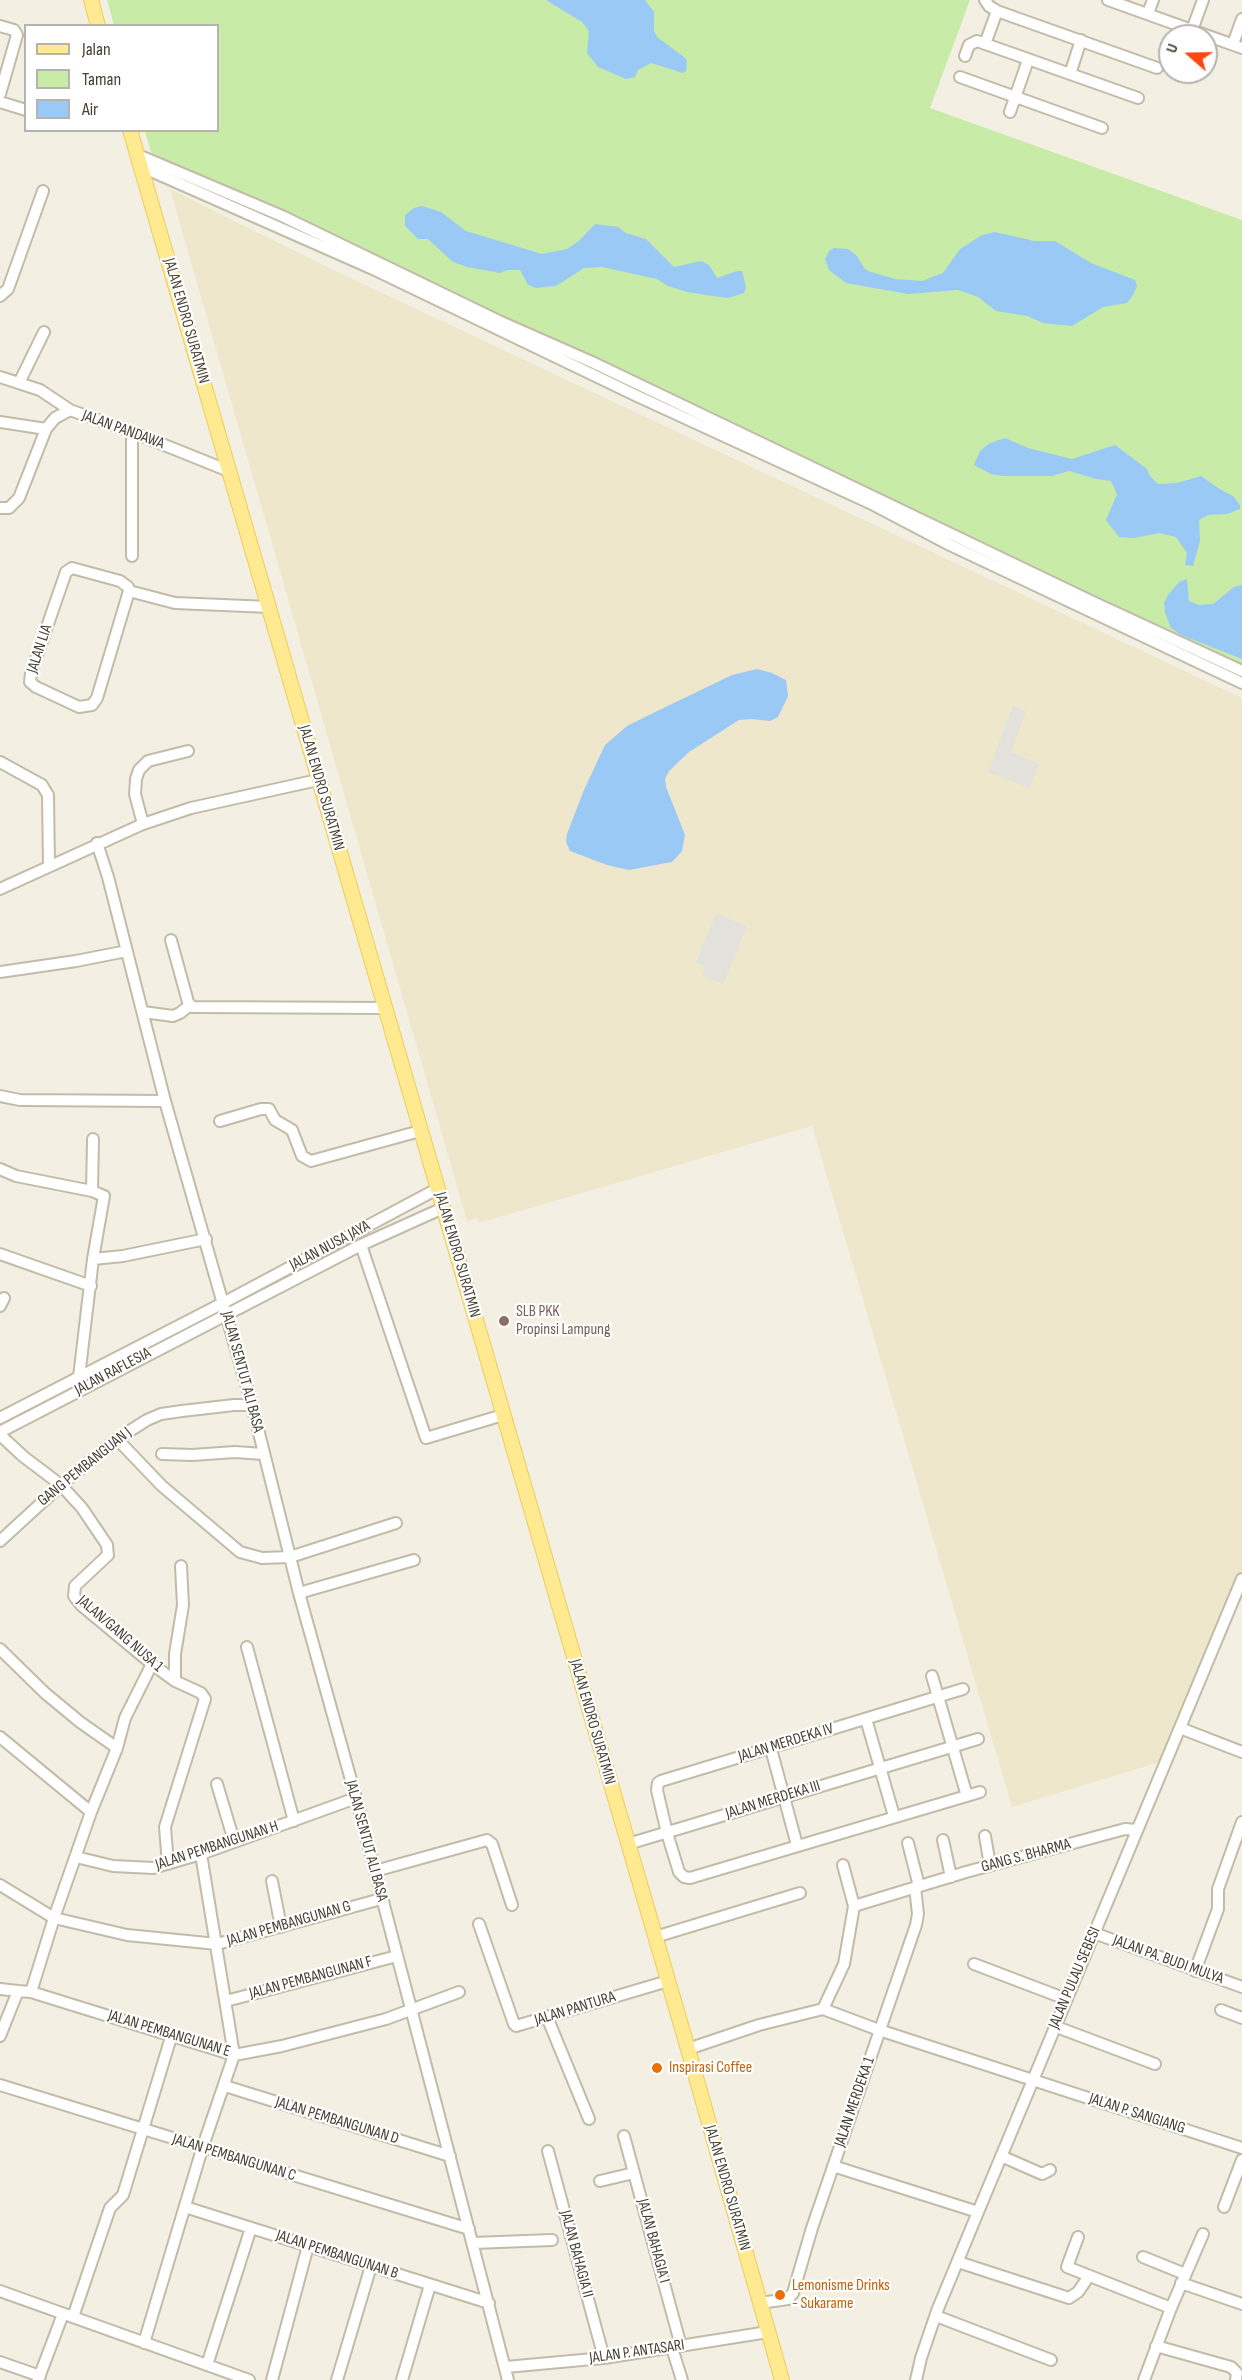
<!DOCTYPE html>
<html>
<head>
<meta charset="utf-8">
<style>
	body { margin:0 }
	#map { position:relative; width:1242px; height:2380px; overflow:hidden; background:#f3f0e3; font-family:"Sofia Sans Condensed",sans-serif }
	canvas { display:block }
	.legend { position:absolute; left:24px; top:24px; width:195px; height:108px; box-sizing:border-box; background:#fff; border:2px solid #b5b3ad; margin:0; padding:8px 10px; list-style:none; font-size:18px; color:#464033 }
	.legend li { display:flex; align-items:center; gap:12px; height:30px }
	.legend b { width:30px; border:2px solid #b5b3ad }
	.north { position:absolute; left:1158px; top:24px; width:60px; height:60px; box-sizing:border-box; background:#fff; border:2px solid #b5b3ad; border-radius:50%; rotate:290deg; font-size:16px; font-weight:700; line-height:24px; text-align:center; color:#464033 }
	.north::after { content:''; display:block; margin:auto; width:21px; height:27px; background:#ff470f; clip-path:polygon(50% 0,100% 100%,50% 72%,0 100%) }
</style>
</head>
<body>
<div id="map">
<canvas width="1242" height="2380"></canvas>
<ul class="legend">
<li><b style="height:8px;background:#ffe991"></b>Jalan</li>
<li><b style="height:16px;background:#c8eba8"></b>Taman</li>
<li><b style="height:16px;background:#9ac9f6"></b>Air</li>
</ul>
<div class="north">U</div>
</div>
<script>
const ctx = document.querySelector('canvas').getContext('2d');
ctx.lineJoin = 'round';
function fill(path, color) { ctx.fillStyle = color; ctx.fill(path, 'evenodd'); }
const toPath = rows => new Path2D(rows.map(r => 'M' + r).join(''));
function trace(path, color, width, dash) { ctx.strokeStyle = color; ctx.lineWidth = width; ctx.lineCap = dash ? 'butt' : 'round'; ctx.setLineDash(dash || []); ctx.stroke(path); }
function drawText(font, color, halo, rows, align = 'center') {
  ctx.font = font + ' "Sofia Sans Condensed",sans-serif'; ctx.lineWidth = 4.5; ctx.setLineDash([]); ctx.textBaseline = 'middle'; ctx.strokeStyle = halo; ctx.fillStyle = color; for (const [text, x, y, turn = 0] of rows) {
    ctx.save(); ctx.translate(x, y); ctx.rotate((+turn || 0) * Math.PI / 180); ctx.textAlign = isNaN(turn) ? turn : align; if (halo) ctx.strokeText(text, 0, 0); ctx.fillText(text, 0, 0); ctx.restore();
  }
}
fill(toPath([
	[170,189,325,266,1242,698,1242,1571,1163,1761,1012,1807,812,1126,479,1223,477,1218,467,1221]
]), '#eee7cc');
fill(toPath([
	[107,0,970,0,930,108,1242,220,1242,668,156,169,145,131,218,130,218,26,114,25]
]), '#c8eba8');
fill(toPath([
	[1013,706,1026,711,1011,752,1039,764,1029,788,988,772],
	[716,914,747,926,723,984,702,976,706,967,696,963]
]), '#e3e1dc');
fill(toPath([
	[546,0,645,0,654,12,654,31,657,37,684,57,687,61,686,71,683,73,651,63,638,70,635,77,626,79,598,67,587,53,589,31,582,22],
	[422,206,441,212,466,231,542,254,567,249,579,241,595,224,618,227,626,233,646,239,674,267,701,261,709,265,717,278,737,271,742,271,746,287,744,293,728,298,712,296,687,292,668,286,657,279,602,267,584,268,556,286,536,288,528,285,520,270,507,270,500,273,467,267,453,262,428,239,418,239,405,226,405,215,414,208],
	[995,232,1034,241,1055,241,1091,263,1135,280,1137,286,1133,295,1127,303,1103,307,1072,326,1043,323,1027,316,996,311,978,297,958,290,908,294,846,283,829,270,825,259,829,251,834,248,848,249,856,255,865,269,871,272,895,279,922,281,943,273,960,249,982,235],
	[1005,438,1028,448,1072,459,1115,445,1147,469,1150,476,1158,484,1177,483,1201,476,1221,490,1233,496,1240,505,1240,509,1227,514,1208,515,1199,520,1200,541,1193,566,1185,565,1187,553,1176,537,1159,533,1134,538,1119,537,1106,520,1117,494,1111,481,1096,479,1069,471,1052,476,1003,476,991,474,974,465,980,451,990,443],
	[1187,579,1189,601,1199,605,1213,604,1234,587,1242,585,1242,659,1181,635,1171,628,1165,613,1164,603,1168,595,1179,582],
	[757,669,772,673,786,680,788,696,778,717,770,721,751,719,739,720,689,752,669,771,665,779,666,787,685,835,682,851,672,862,629,870,607,865,570,851,566,842,567,834,584,790,605,745,627,726,647,716,732,675]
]), '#9ac9f6');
const minor = toPath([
	[985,0,989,6,997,11,1157,68],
	[1108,0,1242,48],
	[1148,13,1153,0],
	[0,26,14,30,17,35,0,94],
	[1192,30,1203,0],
	[985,44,997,11],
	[1233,44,1242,19],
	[965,56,969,45,977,41,1138,98],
	[1070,74,1081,40],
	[960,77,1102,128],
	[0,102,26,110],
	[1010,112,1028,60],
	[138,155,282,216,501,322,594,363,1095,603,1242,671],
	[142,167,373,269,637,396,874,505,950,545,1242,683],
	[0,296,8,289,43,191],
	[0,377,40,390,70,410],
	[19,383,44,332],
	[0,422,46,429],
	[132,432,132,556],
	[0,508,9,508,19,498,46,429,55,418,70,410,132,432,229,471],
	[129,591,97,698,92,705,79,707,36,687,30,682,31,673,66,572,72,568,120,581,128,587,129,591,175,603,270,607],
	[0,762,42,785,48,795,49,865],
	[143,824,135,794,136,779,139,770,148,761,188,751],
	[97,843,108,877,165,1101,252,1405,299,1593,356,1798,508,2380],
	[0,889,143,824,191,808,318,780],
	[171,940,188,1002,192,1007,385,1008],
	[0,972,76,961,127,951],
	[143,1012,173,1016,180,1013,190,1005],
	[0,1096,20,1100,165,1101],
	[220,1121,261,1109,269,1109,275,1120,292,1130,302,1156,311,1161,420,1131],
	[0,1169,16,1176,92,1191,104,1196,93,1259,79,1377,81,1380],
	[92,1191,93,1139],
	[361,1245,426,1438,503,1415],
	[0,1254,91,1286],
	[93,1259,123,1256,206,1239],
	[0,1306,4,1298],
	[0,1418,223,1303,437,1189],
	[0,1432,361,1245,443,1208],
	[0,1435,24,1457,61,1485,82,1508,107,1545,108,1555,75,1586,74,1596,81,1605,152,1664,175,1681,201,1693,205,1699,165,1827,168,1864],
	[117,1439,162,1486,240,1552,262,1558,290,1557,396,1523],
	[162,1454,192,1455,235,1452,263,1454],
	[0,1541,61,1485,117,1439,147,1420,161,1414,182,1411,234,1405,252,1405],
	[299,1593,414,1560],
	[247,1647,294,1821],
	[0,1649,45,1693,80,1722,117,1748],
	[932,1676,967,1796],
	[175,1681,175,1654,183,1605,181,1566],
	[963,1689,661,1781,658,1783,657,1790,667,1833,679,1872,684,1877,690,1878,980,1792],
	[866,1719,894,1816],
	[1180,1728,1242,1752],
	[0,1737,91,1812],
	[771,1749,797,1845],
	[217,1784,234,1841],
	[985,1836,990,1865],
	[943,1840,951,1877],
	[908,1843,919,1886],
	[628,1844,978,1739],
	[76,1857,113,1866,153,1868,201,1854,356,1798],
	[375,1871,487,1840,492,1844,512,1905],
	[272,1881,281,1927],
	[0,1885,54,1918,127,1935,217,1944,381,1899],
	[854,1906,966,1872,1125,1829,1137,1830],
	[479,1924,514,2024,516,2026,668,1981],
	[1094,1933,1242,1987],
	[655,1937,800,1893],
	[974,1964,1066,1999],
	[1195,1971,1218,1909,1218,1889,1242,1822],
	[0,1989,18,1991],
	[31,1992,234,2055,282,2046,386,2019,459,1992],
	[226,2001,397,1956],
	[823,2009,844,1964,854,1906,843,1865],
	[1221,2010,1242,2018],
	[547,2017,589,2119],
	[1054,2026,1155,2064],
	[0,2036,18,1991,31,1992,54,1918,91,1812,117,1748,125,1718,152,1664],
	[688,2049,759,2025,823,2009,879,2030,1242,2148],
	[0,2085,469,2229],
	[225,2086,450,2156],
	[624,2136,681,2346],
	[548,2151,604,2358],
	[1001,2156,1042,2174,1050,2170],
	[833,2166,978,2212],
	[600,2181,634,2173],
	[185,2207,489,2303],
	[1224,2207,1242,2160],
	[1078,2237,1067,2267,1171,2308],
	[473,2243,552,2240],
	[1143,2257,1185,2274],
	[958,2262,1069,2298,1078,2292,1089,2276],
	[1181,2283,1242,2304],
	[0,2291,249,2380],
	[760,2303,788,2299,793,2293,812,2228,916,1925,918,1914,915,1887],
	[936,2316,1051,2360],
	[73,2317,110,2208,123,2195,172,2034],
	[144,2343,202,2149,234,2055,201,1854],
	[1156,2346,1231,2367,1237,2373,1236,2380],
	[672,2348,682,2380],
	[0,2362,40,2376],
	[207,2365,251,2228],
	[506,2367,604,2358,768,2332],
	[38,2380,63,2314],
	[272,2380,308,2246],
	[337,2380,371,2266],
	[402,2380,430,2285],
	[916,2380,921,2358,937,2311,978,2212,1242,1579],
	[1144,2380,1171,2308,1203,2234]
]);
const major = toPath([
	[91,0,98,26],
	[130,130,688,2049,782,2380]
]);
trace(minor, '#c2bba8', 14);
trace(major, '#edcc58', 16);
trace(minor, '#fff', 10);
trace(major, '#ffe991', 14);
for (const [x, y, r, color] of [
	[504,1321,6,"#8d6e63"],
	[657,2068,6,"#e8710a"],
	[780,2295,6,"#e8710a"]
]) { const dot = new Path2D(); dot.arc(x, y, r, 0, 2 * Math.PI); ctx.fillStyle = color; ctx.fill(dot); trace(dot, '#fff', 2); }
drawText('16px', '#464033', '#fff', [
	["JALAN ENDRO SURATMIN",186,321,74],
	["JALAN PANDAWA",123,430,20],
	["JALAN LIA",40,649,-72],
	["JALAN ENDRO SURATMIN",321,788,74],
	["JALAN NUSA JAYA",330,1246,-28],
	["JALAN ENDRO SURATMIN",457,1255,74],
	["JALAN RAFLESIA",113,1372,-28],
	["JALAN SENTUT ALI BASA",242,1372,75],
	["GANG PEMBANGUAN J",85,1467,-39],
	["JALAN/GANG NUSA 1",120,1634,41],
	["JALAN ENDRO SURATMIN",592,1722,74],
	["JALAN MERDEKA IV",786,1743,-17],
	["JALAN MERDEKA III",773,1800,-17],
	["JALAN SENTUT ALI BASA",366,1841,75],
	["JALAN PEMBANGUNAN H",217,1846,-18],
	["GANG S. BHARMA",1026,1856,-15],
	["JALAN PEMBANGUNAN G",289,1924,-16],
	["JALAN PA. BUDI MULYA",1168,1960,20],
	["JALAN PEMBANGUNAN F",311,1978,-15],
	["JALAN PULAU SEBESI",1075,1978,-67],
	["JALAN PANTURA",575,2009,-17],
	["JALAN PEMBANGUNAN E",169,2034,17],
	["JALAN MERDEKA 1",855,2102,-71],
	["JALAN P. SANGIANG",1137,2114,18],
	["JALAN PEMBANGUNAN D",337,2121,17],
	["JALAN PEMBANGUNAN C",234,2158,17],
	["JALAN ENDRO SURATMIN",727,2188,74],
	["JALAN BAHAGIA I",653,2241,75],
	["JALAN BAHAGIA II",576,2254,75],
	["JALAN PEMBANGUNAN B",337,2255,18],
	["JALAN P. ANTASARI",637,2352,-8]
]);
drawText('16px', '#785e54', '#fff', [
	["SLB PKK",516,1312],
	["Propinsi Lampung",516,1330]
], 'left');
drawText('16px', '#c56008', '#fff', [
	["Inspirasi Coffee",669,2068],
	["Lemonisme Drinks",792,2286],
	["- Sukarame",792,2304]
], 'left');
</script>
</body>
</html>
